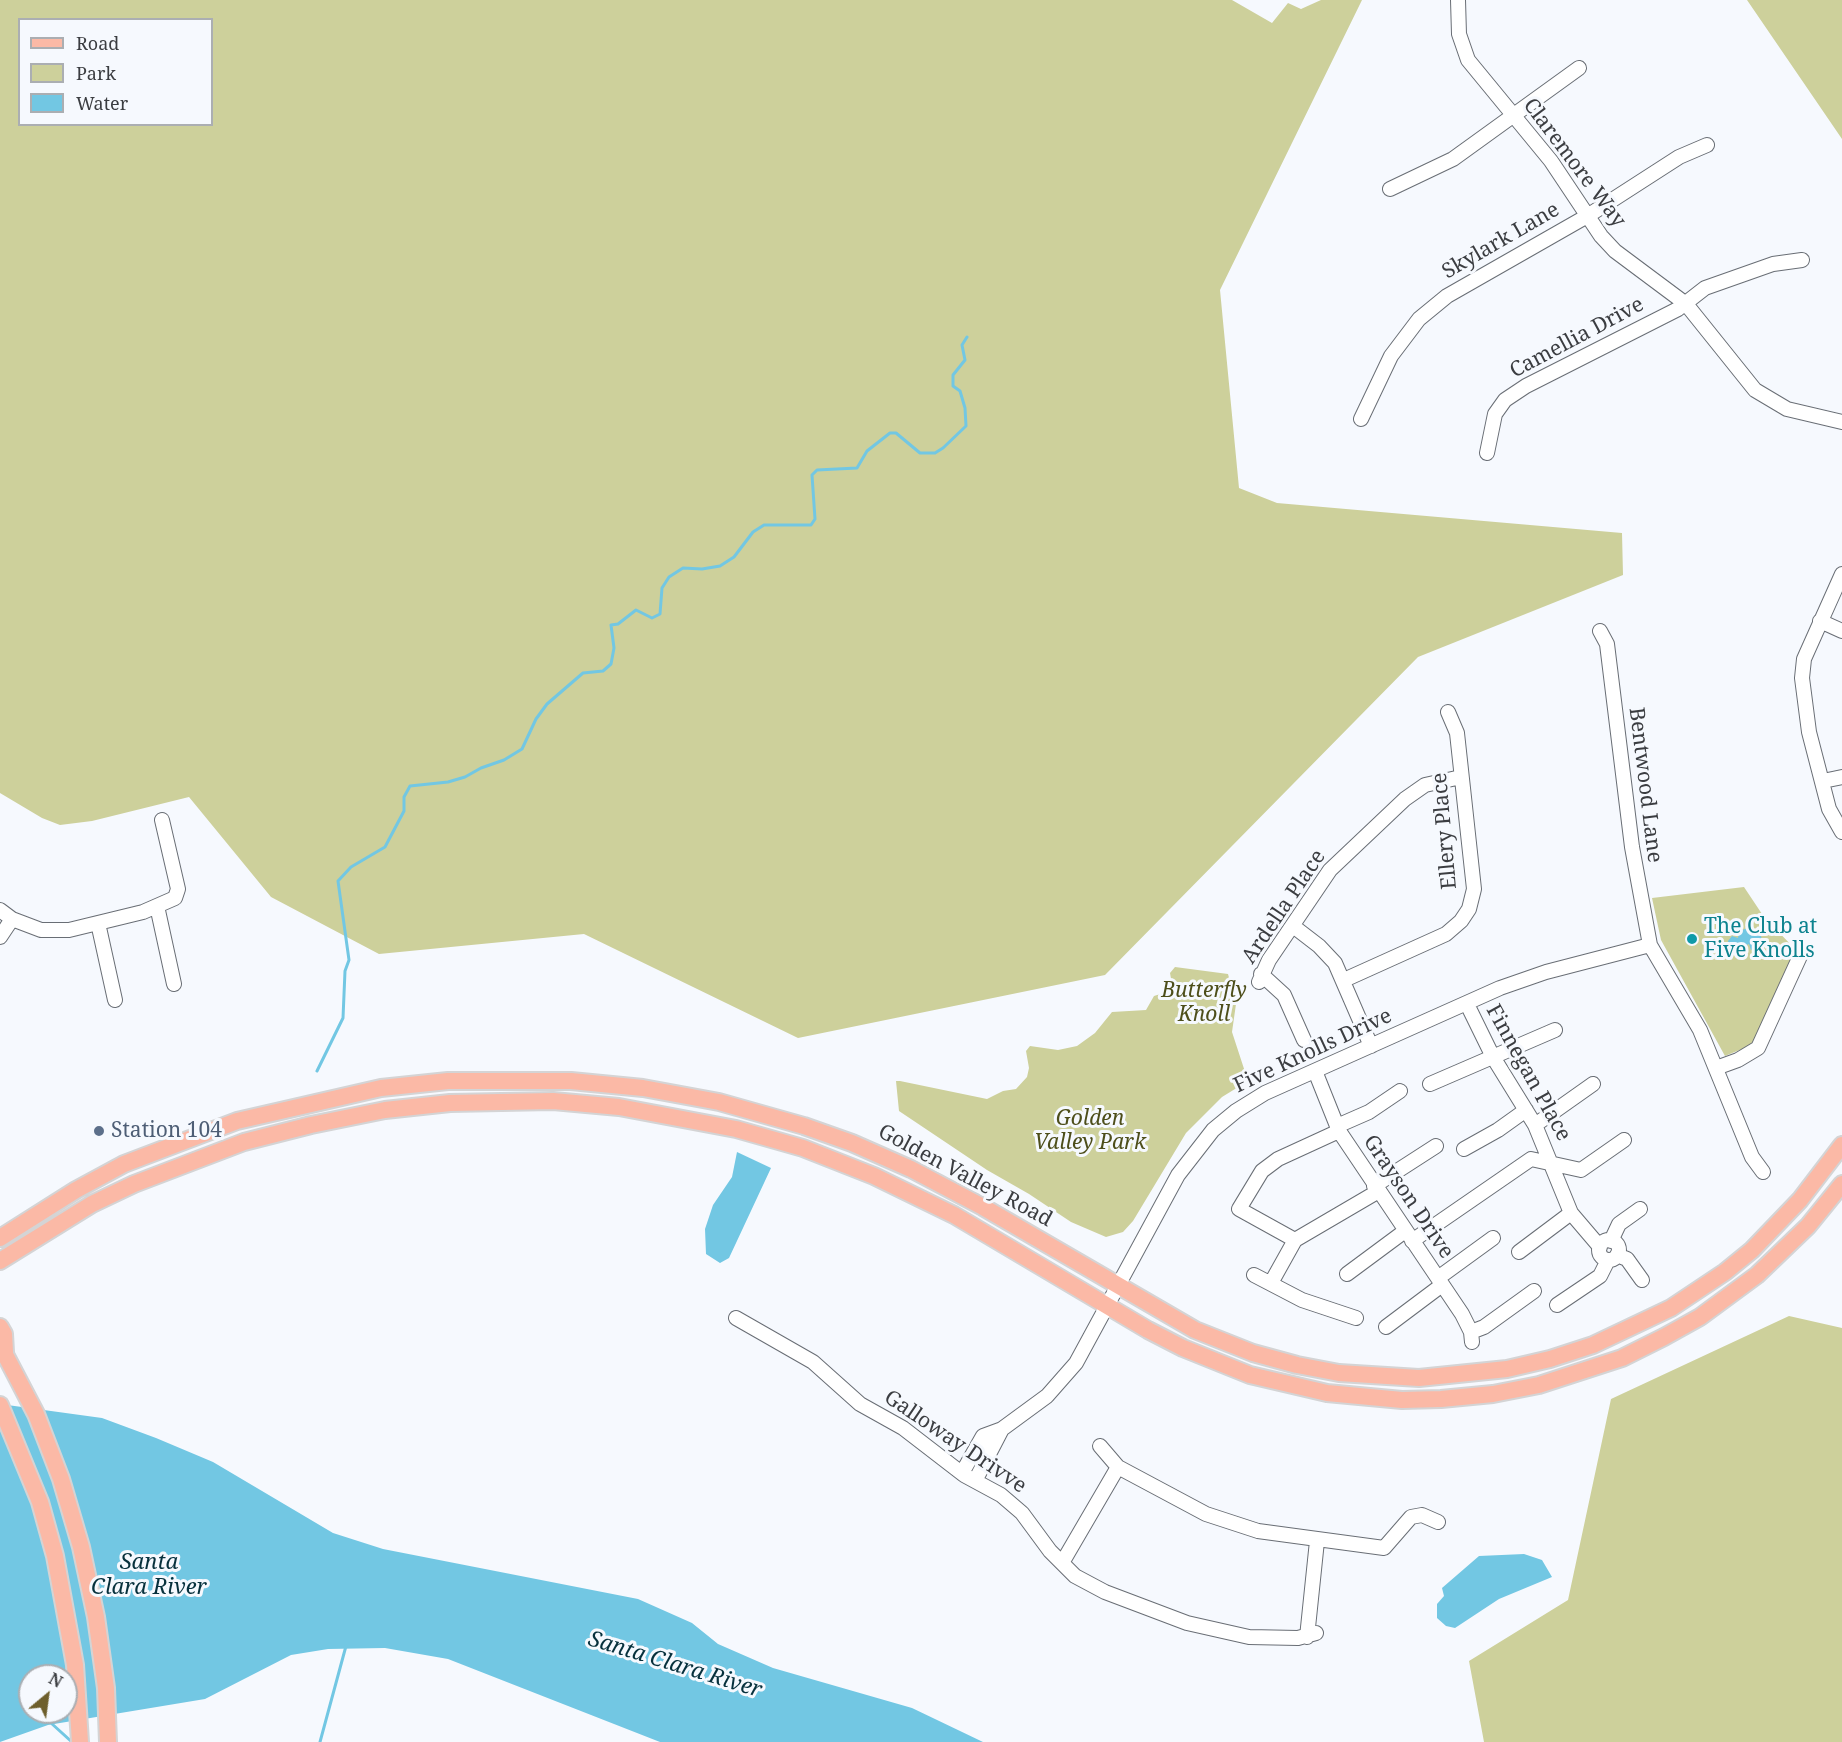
<!DOCTYPE html>
<html>
<head>
<meta charset="utf-8">
<style>
	body { margin:0 }
	#map { position:relative; width:1842px; height:1742px; overflow:hidden; background:#f6f9fe; font-family:"Noto Serif",serif }
	canvas { display:block }
	.legend { position:absolute; left:18px; top:18px; width:195px; height:108px; box-sizing:border-box; background:#f6f9fe; border:2px solid #abaeb2; margin:0; padding:8px 10px; list-style:none; font-size:18px; color:#3b3d41 }
	.legend li { display:flex; align-items:center; gap:12px; height:30px }
	.legend b { width:30px; border:2px solid #abaeb2 }
	.north { position:absolute; left:18px; top:1664px; width:60px; height:60px; box-sizing:border-box; background:#f6f9fe; border:2px solid #abaeb2; border-radius:50%; rotate:29deg; font-size:16px; font-weight:700; line-height:24px; text-align:center; color:#3b3d41 }
	.north::after { content:''; display:block; margin:auto; width:21px; height:27px; background:#6e5f2c; clip-path:polygon(50% 0,100% 100%,50% 72%,0 100%) }
</style>
</head>
<body>
<div id="map">
<canvas width="1842" height="1742"></canvas>
<ul class="legend">
<li><b style="height:8px;background:#fbb9a6"></b>Road</li>
<li><b style="height:16px;background:#cdd09b"></b>Park</li>
<li><b style="height:16px;background:#72c7e3"></b>Water</li>
</ul>
<div class="north">N</div>
</div>
<script>
const ctx = document.querySelector('canvas').getContext('2d');
ctx.lineJoin = 'round';
function fill(path, color) { ctx.fillStyle = color; ctx.fill(path, 'evenodd'); }
const toPath = rows => new Path2D(rows.map(r => 'M' + r).join(''));
function trace(path, color, width, dash) { ctx.strokeStyle = color; ctx.lineWidth = width; ctx.lineCap = dash ? 'butt' : 'round'; ctx.setLineDash(dash || []); ctx.stroke(path); }
function drawText(font, color, halo, rows, align = 'center') {
  ctx.font = font + ' "Noto Serif",serif'; ctx.lineWidth = 6; ctx.setLineDash([]); ctx.textBaseline = 'middle'; ctx.strokeStyle = halo; ctx.fillStyle = color; for (const [text, x, y, turn = 0] of rows) {
    ctx.save(); ctx.translate(x, y); ctx.rotate((+turn || 0) * Math.PI / 180); ctx.textAlign = isNaN(turn) ? turn : align; if (halo) ctx.strokeText(text, 0, 0); ctx.fillText(text, 0, 0); ctx.restore();
  }
}
fill(toPath([
	[0,0,1232,0,1272,23,1288,3,1301,9,1321,0,1362,0,1220,290,1239,488,1277,503,1622,533,1623,575,1418,657,1105,975,798,1038,584,934,379,954,271,897,189,797,92,821,60,825,42,818,0,793],
	[20,20,212,20,212,124,20,124],
	[1747,0,1842,0,1842,139],
	[1744,887,1764,917,1798,952,1754,1044,1725,1056,1661,940,1652,898],
	[1175,967,1228,974,1236,1004,1232,1032,1248,1081,1222,1097,1186,1133,1133,1221,1123,1232,1106,1237,1071,1222,1029,1194,987,1170,899,1111,896,1081,900,1081,987,1099,1003,1091,1016,1089,1027,1077,1029,1068,1026,1051,1030,1046,1058,1050,1077,1046,1095,1033,1112,1012,1146,1010,1154,996,1173,990,1170,973],
	[1789,1316,1842,1328,1842,1742,1484,1742,1469,1661,1568,1600,1611,1399]
]), '#cdd09b');
fill(toPath([
	[1751,927,1754,935,1760,933,1764,946,1751,950,1749,944,1734,951,1729,949,1728,941,1732,936,1738,938,1739,931],
	[737,1152,771,1168,729,1258,720,1263,706,1254,705,1229,713,1205,732,1177],
	[0,1404,102,1418,156,1438,213,1462,333,1533,383,1549,638,1599,692,1623,718,1644,773,1668,912,1708,983,1742,660,1742,448,1659,385,1648,328,1649,291,1655,205,1699,48,1725,0,1742],
	[30,1676,66,1676,66,1712,30,1712],
	[1524,1554,1542,1560,1552,1577,1499,1599,1455,1628,1446,1626,1437,1618,1437,1604,1444,1596,1442,1588,1479,1556]
]), '#72c7e3');
trace(toPath([
	[317,1071,343,1018,345,971,349,960,338,881,351,867,385,847,404,811,404,797,410,786,448,782,465,777,481,768,504,760,522,749,536,719,547,704,583,673,603,671,611,664,614,648,611,625,618,624,636,610,652,618,660,614,662,588,669,577,683,568,702,569,720,566,734,557,753,532,764,525,811,525,815,519,812,475,817,470,857,468,867,451,890,433,896,433,920,453,935,453,943,448,966,426,965,408,960,391,953,386,953,375,965,360,962,345,967,337],
	[51,1723,72,1742],
	[320,1742,346,1646]
]), '#72c7e3', 3);
const minor = toPath([
	[1458,0,1459,34,1468,60,1551,161,1601,236,1615,251,1686,304,1755,390,1787,409,1842,422],
	[1390,189,1453,159,1579,68],
	[1361,419,1391,356,1419,319,1447,296,1589,215,1679,157,1707,145],
	[1487,453,1495,414,1505,400,1526,386,1678,309,1705,288,1773,264,1802,260],
	[1842,574,1804,659,1802,678,1809,732,1829,809,1842,832],
	[1820,621,1842,631],
	[1600,631,1607,644,1632,847,1650,945,1700,1030,1752,1157,1763,1172],
	[1823,781,1842,777],
	[157,906,174,984],
	[0,910,12,919,41,930,69,930,143,912,175,898,178,889,162,820],
	[98,923,115,1000],
	[1293,926,1319,946,1335,963,1371,1046],
	[0,937,12,919],
	[1261,974,1284,995,1304,1040],
	[1344,980,1446,934,1461,921,1469,909,1474,889,1457,733,1448,712],
	[1259,982,1269,960,1330,870,1405,799,1425,785,1461,777],
	[1467,1004,1493,1057,1535,1125,1571,1213,1600,1247],
	[1716,1068,1738,1060,1758,1048,1801,954],
	[1315,1071,1339,1131,1462,1314,1471,1332,1472,1342],
	[1430,1084,1555,1030],
	[1535,1125,1593,1084],
	[1337,1126,1369,1112,1400,1091],
	[1464,1149,1498,1130,1526,1110],
	[1374,1186,1436,1146],
	[1295,1240,1239,1209,1262,1171,1278,1159,1339,1131],
	[1295,1240,1377,1192],
	'1599 1250a10 10 0 1 1 20 0a10 10 0 1 1-20 0Z',
	[1412,1241,1531,1159,1581,1170,1624,1140],
	[1611,1241,1619,1224,1640,1209],
	[1519,1252,1571,1213],
	[1617,1255,1627,1259,1642,1280],
	[1347,1274,1405,1231],
	[1254,1275,1302,1300,1356,1318],
	[1438,1278,1493,1238],
	[1271,1283,1295,1240],
	[1557,1305,1600,1276,1608,1260],
	[736,1318,813,1362,860,1404,903,1428,964,1475,1001,1495,1022,1513,1050,1551,1075,1576,1105,1592,1187,1623,1249,1637,1298,1638,1316,1633],
	[1386,1327,1442,1285],
	[1471,1332,1484,1327,1534,1291],
	[1100,1446,1118,1467,1206,1514,1258,1531,1384,1548,1411,1517,1422,1515,1438,1522],
	[962,1473,983,1436,1002,1429,1047,1396,1076,1363,1178,1175,1213,1130,1236,1111,1265,1093,1500,988,1546,972,1650,945],
	[975,1481,1002,1429],
	[1062,1563,1118,1467],
	[1307,1637,1317,1541]
]);
const major = toPath([
	[0,1238,76,1190,124,1164,237,1121,381,1088,448,1081,571,1081,643,1088,719,1102,804,1126,852,1143,911,1169,983,1207,1195,1330,1253,1353,1297,1365,1339,1373,1419,1378,1507,1369,1550,1359,1593,1345,1671,1308,1725,1272,1752,1250,1800,1200,1842,1145],
	[0,1261,92,1204,134,1184,244,1142,311,1125,385,1110,450,1103,553,1101,619,1107,736,1129,803,1148,874,1176,954,1215,1148,1330,1183,1348,1250,1375,1327,1393,1402,1400,1441,1399,1493,1394,1539,1385,1622,1358,1664,1337,1700,1317,1757,1275,1808,1226,1842,1184],
	[0,1327,4,1334,5,1352],
	[0,1345,36,1414,61,1479,81,1547,96,1617,106,1688,108,1742],
	[0,1405,40,1502,55,1556,75,1665,80,1742]
]);
trace(minor, '#696e75', 16);
trace(major, '#d4d4d5', 20);
trace(minor, '#fff', 14);
trace(major, '#fbb9a6', 16);
for (const [x, y, r, color] of [
	[1692,939,6,"#0f9aa8"],
	[99,1131,6,"#5c6f8a"]
]) { const dot = new Path2D(); dot.arc(x, y, r, 0, 2 * Math.PI); ctx.fillStyle = color; ctx.fill(dot); trace(dot, '#f6f9fe', 2); }
drawText('21px', '#3b3d41', '#f6f9fe', [
	["Claremore Way",1574,163,53],
	["Skylark Lane",1501,241,-30],
	["Camellia Drive",1577,338,-28],
	["Bentwood Lane",1645,785,83],
	["Ellery Place",1445,831,-95],
	["Ardella Place",1284,907,-56],
	["Five Knolls Drive",1313,1051,-25],
	["Finnegan Place",1528,1073,61],
	["Golden Valley Road",965,1176,28],
	["Grayson Drive",1408,1197,56],
	["Galloway Drivve",955,1442,34]
]);
drawText('21px', '#0d838f', '#f6f9fe', [
	["The Club at",1704,927],
	["Five Knolls",1704,951]
], 'left');
drawText('italic 21px', '#4d4e1a', '#f6f9fe', [
	["Butterfly",1204,991],
	["Knoll",1204,1015],
	["Golden",1090,1119],
	["Valley Park",1090,1143]
]);
drawText('21px', '#4e5e75', '#f6f9fe', [
	["Station 104",111,1131]
], 'left');
drawText('italic 22px', '#07313d', '#f6f9fe', [
	["Santa",149,1563],
	["Clara River",149,1588],
	["Santa Clara River",675,1665,17]
]);
</script>
</body>
</html>
